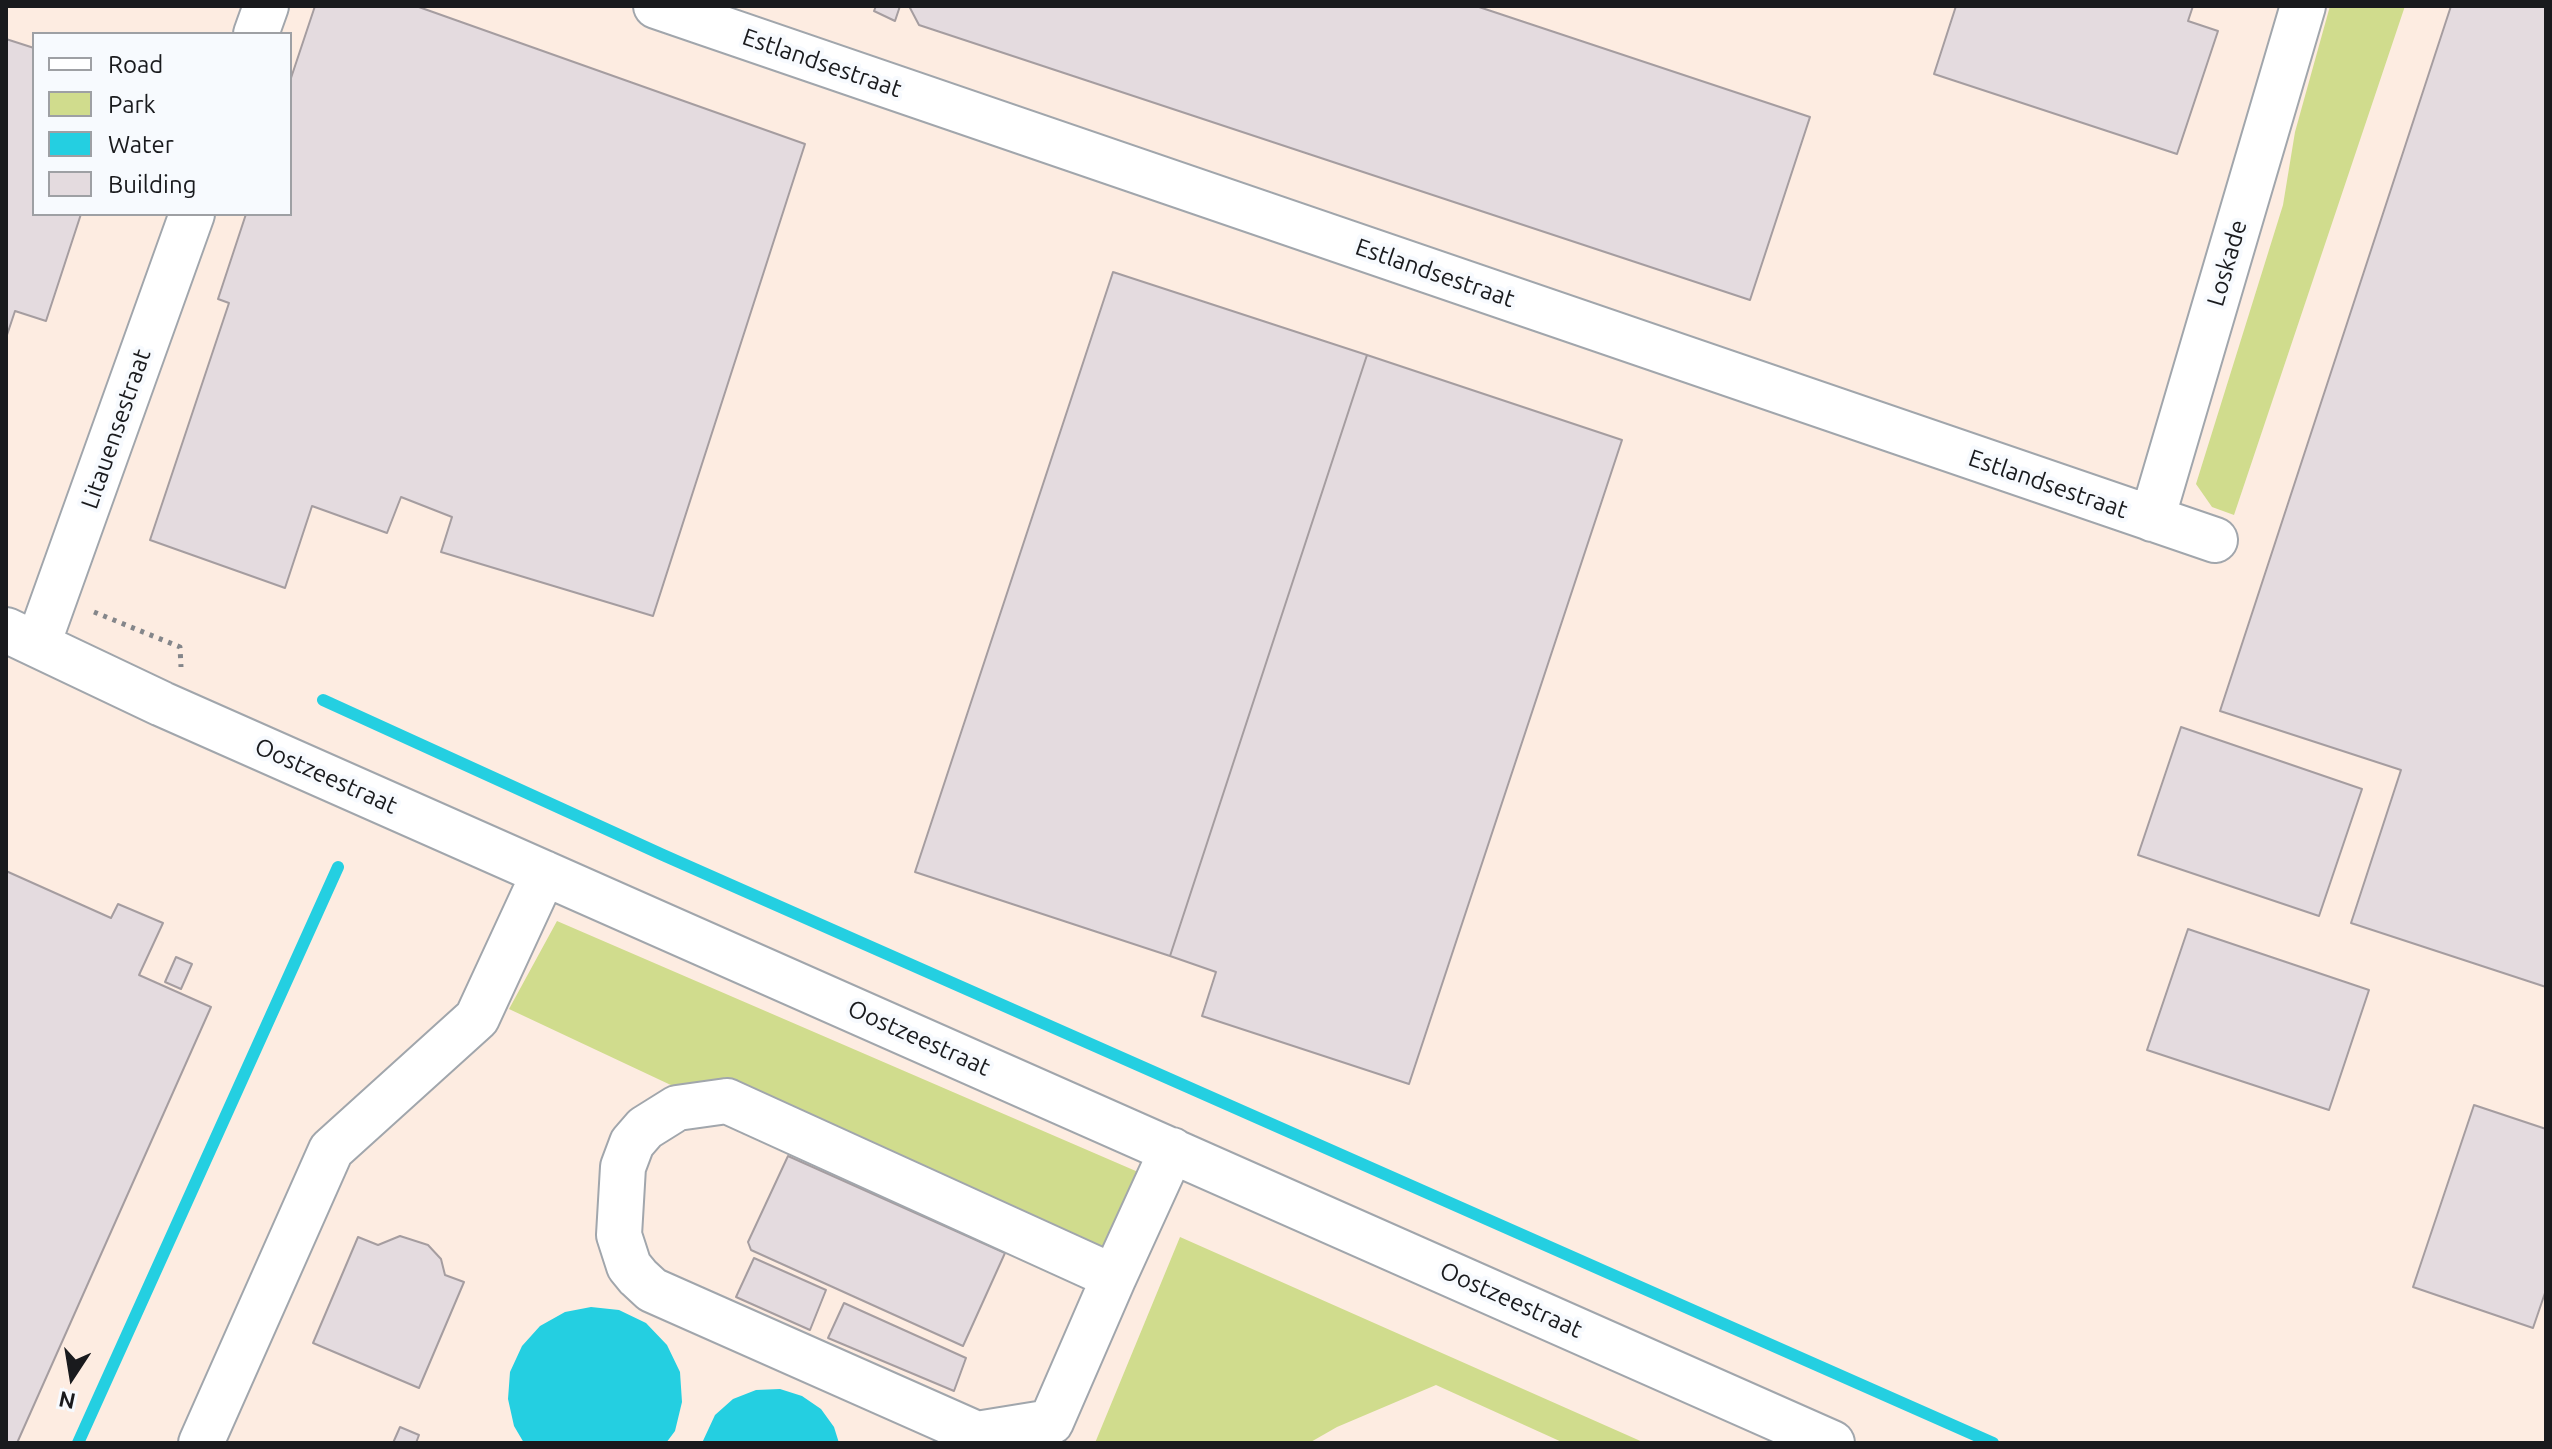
<!DOCTYPE html>
<html>
<head>
<meta charset="utf-8">
<style>
	body { margin:0 }
	#map { position:relative; width:2552px; height:1449px; overflow:hidden; background:#f7fafe; font-family:Ubuntu,sans-serif }
	canvas { display:block }
	.frame { position:absolute; inset:0; border:8px solid #191a1d; pointer-events:none }
	.legend { position:absolute; left:32px; top:32px; width:260px; height:184px; box-sizing:border-box; background:#f7fafe; border:2px solid #9ea0a4; margin:0; padding:10px 14px; list-style:none; font-size:24px; color:#191a1d }
	.legend li { display:flex; align-items:center; gap:16px; height:40px }
	.legend b { width:40px; border:2px solid #9ea0a4 }
	.north { position:absolute; left:32px; top:1337px; width:80px; height:80px; -webkit-text-stroke:6px #f7fafe; paint-order:stroke; rotate:192deg; font-size:22px; font-weight:700; line-height:32px; text-align:center; color:#191a1d }
	.north::after { content:''; display:block; margin:auto; width:28px; height:36px; background:#191a1d; clip-path:polygon(50% 0,100% 100%,50% 72%,0 100%) }
</style>
</head>
<body>
<div id="map">
<canvas width="2552" height="1449"></canvas>
<div class="frame"></div>
<ul class="legend">
<li><b style="height:10px;background:#fff"></b>Road</li>
<li><b style="height:22px;background:#d0dc8d"></b>Park</li>
<li><b style="height:22px;background:#24cfe1"></b>Water</li>
<li><b style="height:22px;background:#e4dbdf"></b>Building</li>
</ul>
<div class="north">N</div>
</div>
<script>
const ctx = document.querySelector('canvas').getContext('2d');
ctx.lineJoin = 'round';
function fill(path, color) { ctx.fillStyle = color; ctx.fill(path, 'evenodd'); }
const toPath = rows => new Path2D(rows.map(r => 'M' + r).join(''));
function trace(path, color, width, dash) { ctx.strokeStyle = color; ctx.lineWidth = width; ctx.lineCap = dash ? 'butt' : 'round'; ctx.setLineDash(dash || []); ctx.stroke(path); }
function drawText(font, color, halo, rows, align = 'center') {
  ctx.font = font + ' Ubuntu,sans-serif'; ctx.lineWidth = 8; ctx.setLineDash([]); ctx.textBaseline = 'middle'; ctx.strokeStyle = halo; ctx.fillStyle = color; for (const [text, x, y, turn = 0] of rows) {
    ctx.save(); ctx.translate(x, y); ctx.rotate((+turn || 0) * Math.PI / 180); ctx.textAlign = isNaN(turn) ? turn : align; if (halo) ctx.strokeText(text, 0, 0); ctx.fillText(text, 0, 0); ctx.restore();
  }
}
fill(toPath([
	[6,6,2546,6,2546,1443,6,1443],
	[34,34,290,34,290,214,34,214]
]), '#fdece1');
fill(toPath([
	[2330,6,2405,6,2234,515,2212,507,2196,484,2283,205,2295,132],
	[557,921,1152,1178,1105,1289,509,1009],
	[1180,1237,1645,1443,1564,1443,1436,1385,1337,1427,1309,1443,1095,1443]
]), '#d0dc8d');
fill(toPath([
	[591,1307,619,1310,646,1323,667,1345,680,1372,682,1402,675,1431,666,1443,524,1443,514,1426,508,1399,510,1372,522,1346,540,1326,565,1312],
	[780,1389,802,1396,821,1409,834,1427,839,1443,702,1443,715,1415,733,1399,756,1390]
]), '#24cfe1');
trace(toPath([
	[323,700,663,855,1993,1443],
	[78,1443,338,867]
]), '#24cfe1', 12);
const building = toPath([
	[315,6,416,6,805,144,653,616,441,552,452,517,401,497,387,533,312,506,285,588,150,540,229,303,218,299,246,214,290,214,290,81,315,6],
	[876,6,900,6,895,21,874,11,876,6],
	[909,6,1476,6,1810,117,1750,300,919,25,909,6],
	[1956,6,2193,6,2188,21,2218,31,2177,154,1934,74,1956,6],
	[2451,6,2546,6,2546,987,2351,923,2401,770,2220,711,2451,6],
	[6,39,34,48,34,214,81,214,46,321,15,311,6,338,6,39],
	[1113,272,1367,355,1170,956,915,872,1113,272],
	[1367,355,1622,440,1409,1084,1202,1016,1216,972,1170,956,1367,355],
	[2181,727,2362,789,2319,916,2138,855,2181,727],
	[6,871,111,918,118,904,163,923,139,975,211,1007,17,1443,6,1443,6,871],
	[2188,929,2369,990,2329,1110,2147,1050,2188,929],
	[176,957,192,964,181,989,165,982,176,957],
	[2474,1105,2546,1129,2546,1290,2533,1328,2413,1287,2474,1105],
	[788,1156,1005,1253,963,1346,751,1250,748,1242,788,1156],
	[400,1236,428,1245,441,1259,445,1275,464,1282,419,1388,313,1343,358,1237,378,1245,400,1236],
	[754,1258,826,1290,810,1330,736,1297,754,1258],
	[844,1303,966,1358,954,1391,828,1338,844,1303],
	[400,1427,419,1435,416,1443,393,1443,400,1427]
]);
fill(building, '#e4dbdf');
trace(building, '#a59da0', 2);
const minor = toPath([
	[656,6,2215,540],
	[256,34,266,6],
	[2152,519,2303,6],
	[6,630,162,704,1832,1443],
	[38,644,192,214],
	[727,1101,1114,1277,1051,1422,977,1434,652,1290,638,1277,629,1266,619,1235,623,1167,632,1143,645,1128,677,1108,727,1101],
	[1114,1277,1172,1150],
	[201,1443,331,1150,477,1018,544,873]
]);
trace(minor, '#a1a6ac', 48);
trace(toPath([
	[94,612,180,647,181,667]
]), '#84868a', 5, [4, 6]);
trace(minor, '#fff', 44);
drawText('24px', '#191a1d', '#f7fafe', [
	["Estlandsestraat",822,63,19],
	["Loskade",2227,263,-74],
	["Estlandsestraat",1435,273,19],
	["Litauensestraat",116,429,-71],
	["Estlandsestraat",2048,484,19],
	["Oostzeestraat",326,776,24],
	["Oostzeestraat",919,1038,24],
	["Oostzeestraat",1511,1300,24]
]);
</script>
</body>
</html>
